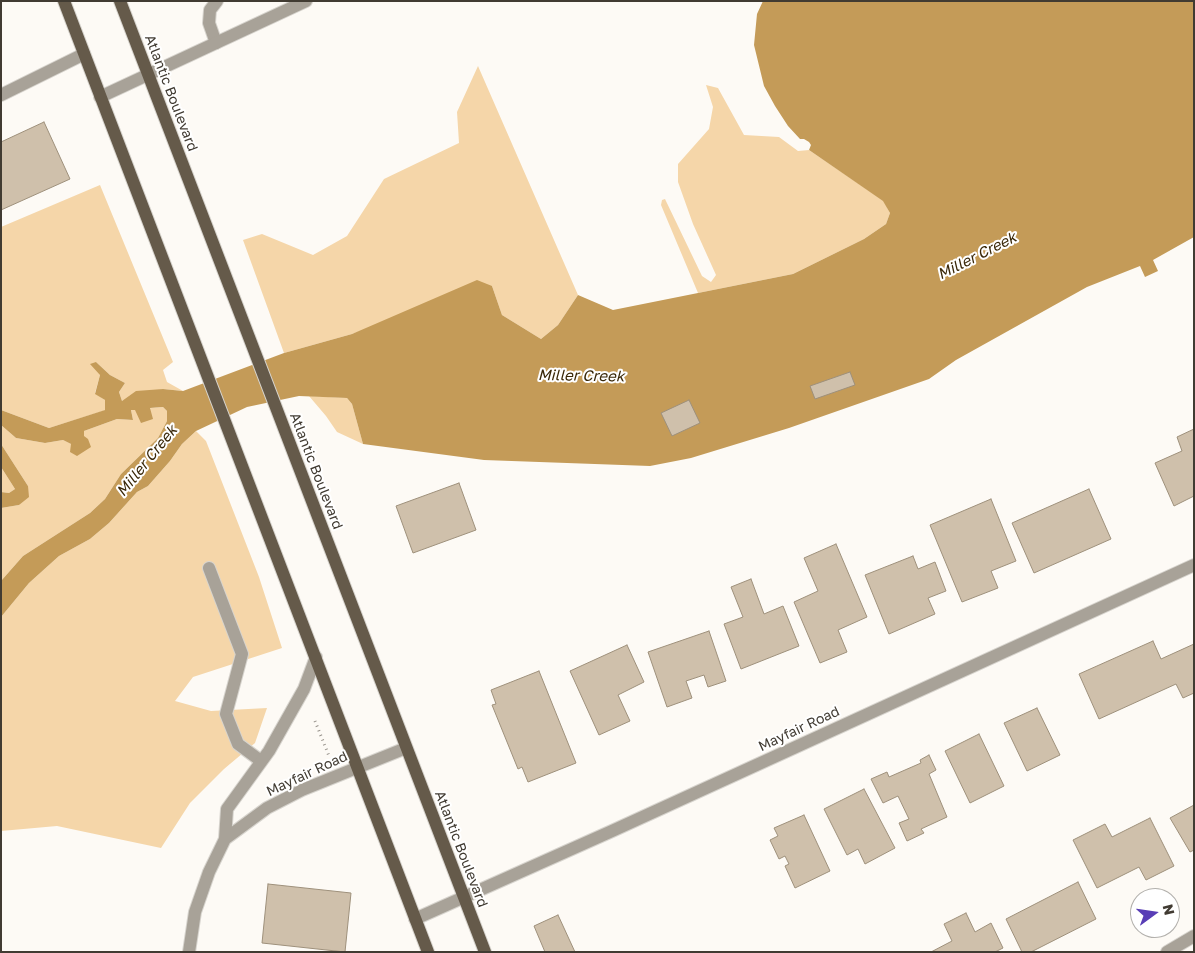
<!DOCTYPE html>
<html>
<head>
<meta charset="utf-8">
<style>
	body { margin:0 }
	#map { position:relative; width:1195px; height:953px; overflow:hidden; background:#fdfaf5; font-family:"Golos Text",sans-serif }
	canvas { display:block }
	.frame { position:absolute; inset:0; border:2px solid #413b32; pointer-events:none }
	.north { position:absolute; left:1130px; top:888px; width:50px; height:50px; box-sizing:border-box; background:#fff; border:1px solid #b3b1ad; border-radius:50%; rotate:76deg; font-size:14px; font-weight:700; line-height:20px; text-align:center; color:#413b32 }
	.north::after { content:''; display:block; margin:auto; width:18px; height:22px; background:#593eb6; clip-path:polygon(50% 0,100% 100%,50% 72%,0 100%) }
</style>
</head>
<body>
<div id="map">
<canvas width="1195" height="953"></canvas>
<div class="frame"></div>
<div class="north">N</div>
</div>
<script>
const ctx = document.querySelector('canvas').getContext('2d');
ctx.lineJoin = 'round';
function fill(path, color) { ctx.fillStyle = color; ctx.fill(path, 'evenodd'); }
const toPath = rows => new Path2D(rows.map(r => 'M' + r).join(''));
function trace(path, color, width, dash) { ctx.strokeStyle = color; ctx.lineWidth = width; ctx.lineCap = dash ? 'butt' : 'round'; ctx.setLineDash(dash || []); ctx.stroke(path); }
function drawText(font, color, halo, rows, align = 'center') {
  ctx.font = font + ' "Golos Text",sans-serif'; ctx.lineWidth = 4; ctx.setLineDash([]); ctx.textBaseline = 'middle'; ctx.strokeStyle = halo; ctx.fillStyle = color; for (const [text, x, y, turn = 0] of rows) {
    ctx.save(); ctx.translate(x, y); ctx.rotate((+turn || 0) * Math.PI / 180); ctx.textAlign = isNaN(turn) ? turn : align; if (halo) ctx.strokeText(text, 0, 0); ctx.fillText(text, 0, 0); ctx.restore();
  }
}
fill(toPath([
	[478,66,578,295,558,325,541,339,502,315,492,286,352,334,284,353,243,240,262,234,313,255,347,236,384,179,459,143,457,112],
	[706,85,718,88,744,135,779,137,798,151,809,150,884,201,890,213,886,224,864,239,793,274,698,293,661,205,662,200,665,199,702,276,711,282,716,275,693,224,678,182,678,164,709,129,713,107],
	[100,185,173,362,163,370,167,382,183,391,163,389,122,401,119,392,125,383,110,375,96,362,100,375,95,393,105,400,106,410,49,428,1,410,1,227],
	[309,396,347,398,352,404,363,444,337,432,326,416],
	[163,407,167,411,167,421,158,438,121,474,105,499,90,513,23,556,1,581,1,508,19,505,28,486,1,444,1,425,16,438,45,443,63,440,71,444,84,436,84,431,117,419,133,420,131,410],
	[196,431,206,441,259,577,282,648,193,677,175,701,211,711,267,708,255,743,224,769,190,803,161,848,57,826,1,831,1,617,29,583,59,556,90,539,109,523,137,492,148,486,170,461,182,444],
	[1,467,15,489,9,493,1,492]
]), '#f5d6a9');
fill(toPath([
	[763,1,1194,1,1194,237,1153,260,1158,271,1145,277,1140,266,1087,287,956,360,929,379,789,428,691,458,650,466,484,460,363,444,352,404,347,398,299,396,247,407,196,431,182,444,170,461,148,486,137,492,109,523,90,539,59,556,29,583,1,617,1,581,23,556,90,513,105,499,121,474,158,438,167,421,167,411,163,407,150,408,153,419,141,423,135,410,131,410,133,420,117,419,84,431,84,436,88,439,91,447,77,456,70,452,71,444,63,440,45,443,16,438,1,425,1,410,49,428,105,410,105,400,95,394,100,375,90,364,96,362,110,375,125,383,119,392,122,401,136,391,163,389,183,391,284,353,352,334,477,280,492,286,502,315,541,339,558,325,578,295,613,310,793,274,864,239,886,224,890,213,883,201,809,150,811,145,809,142,804,139,800,139,788,126,775,106,764,86,754,45,757,14],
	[1,444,28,486,29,497,19,505,1,508,1,492,9,493,15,489,1,467]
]), '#c49b58');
const building = toPath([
	[44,122,70,179,1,210,1,142,44,122],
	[850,372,855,385,815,399,810,386,850,372],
	[689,400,700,423,672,436,661,413,689,400],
	[1194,429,1194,496,1174,506,1155,463,1182,451,1177,437,1194,429],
	[459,483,476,530,413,553,396,506,459,483],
	[1089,489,1111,539,1034,573,1012,523,1089,489],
	[991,499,1016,561,991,571,998,588,962,602,930,525,991,499],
	[836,544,867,617,838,630,847,652,820,663,794,602,818,591,804,558,836,544],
	[913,556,918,569,935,562,946,591,928,598,935,614,889,634,865,575,913,556],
	[751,579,764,614,783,606,799,646,741,669,724,624,743,617,731,587,751,579],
	[709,631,726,681,708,687,704,675,686,681,692,698,667,707,648,652,709,631],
	[1153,641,1161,659,1194,644,1194,693,1183,698,1176,684,1099,719,1079,674,1153,641],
	[627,645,644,682,618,695,630,721,599,735,570,671,627,645],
	[539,671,576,763,528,782,522,767,518,769,492,705,496,704,491,690,539,671],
	[1037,708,1060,755,1027,771,1004,723,1037,708],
	[979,734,1004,786,970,803,945,751,979,734],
	[929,755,936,770,929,774,947,817,921,829,924,833,907,841,899,823,909,819,898,796,883,803,871,779,887,772,889,777,921,763,920,760,929,755],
	[864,789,895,848,865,864,858,849,847,855,824,809,864,789],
	[1194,805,1194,850,1190,852,1170,818,1194,805],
	[804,815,830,871,795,888,785,866,789,864,785,856,779,859,770,840,778,836,774,828,804,815],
	[1150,818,1174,866,1146,880,1139,867,1097,888,1073,840,1105,824,1112,837,1150,818],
	[1078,882,1096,919,1031,952,1022,952,1006,919,1078,882],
	[268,884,351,893,345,952,262,943,268,884],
	[966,913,975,932,991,923,1003,948,995,952,931,952,952,941,944,924,966,913],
	[558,915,575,952,545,952,534,926,558,915]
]);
fill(building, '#cfc0ab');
trace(building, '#9e907b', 1);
const lane = toPath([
	[216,43,209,23,210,10,217,1],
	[1,95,84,54],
	[209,568,242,654,226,714,238,744,261,761]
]);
const street = toPath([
	[100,97,306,1],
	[225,839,227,809,269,751,304,689,316,657],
	[415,919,612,831,1194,565],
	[189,952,195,912,209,872,225,839,267,808,302,790,406,748],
	[1167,952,1194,936]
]);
const primary = toPath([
	[64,1,428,952],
	[120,1,485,952]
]);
trace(lane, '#d7d4ce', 14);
trace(street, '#d7d4ce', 14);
trace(primary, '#d7d4ce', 14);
trace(toPath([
	[315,721,329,756]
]), '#98938c', 3, [1, 4]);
trace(lane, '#a8a298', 12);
trace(street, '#a8a298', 12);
trace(primary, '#655a4a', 12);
drawText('14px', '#413b32', '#fff', [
	["Atlantic Boulevard",171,93,69],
	["Atlantic Boulevard",316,471,69],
	["Mayfair Road",799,729,-25],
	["Mayfair Road",307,774,-25],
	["Atlantic Boulevard",461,849,69]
]);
drawText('italic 15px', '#392708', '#fff', [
	["Miller Creek",977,256,-27],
	["Miller Creek",581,376,1],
	["Miller Creek",147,461,-51]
]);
</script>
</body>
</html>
